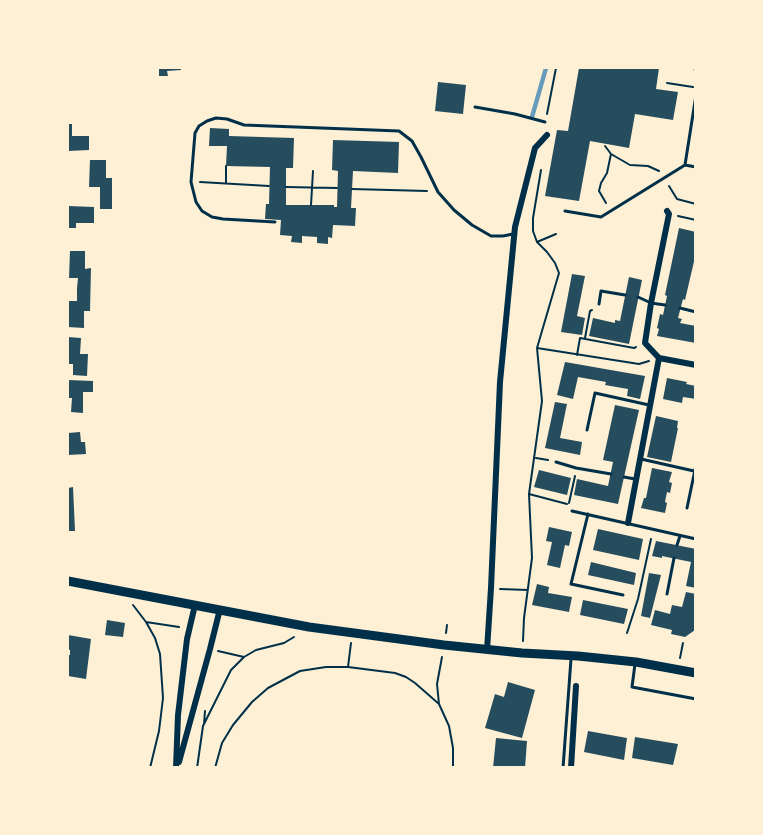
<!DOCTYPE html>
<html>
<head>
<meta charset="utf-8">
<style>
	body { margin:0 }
	#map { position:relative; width:763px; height:835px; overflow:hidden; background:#fdf0d5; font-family:"Zilla Slab",serif }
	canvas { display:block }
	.frame { position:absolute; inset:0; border:69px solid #fdf0d5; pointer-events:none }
</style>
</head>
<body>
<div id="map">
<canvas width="763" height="835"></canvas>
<div class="frame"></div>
</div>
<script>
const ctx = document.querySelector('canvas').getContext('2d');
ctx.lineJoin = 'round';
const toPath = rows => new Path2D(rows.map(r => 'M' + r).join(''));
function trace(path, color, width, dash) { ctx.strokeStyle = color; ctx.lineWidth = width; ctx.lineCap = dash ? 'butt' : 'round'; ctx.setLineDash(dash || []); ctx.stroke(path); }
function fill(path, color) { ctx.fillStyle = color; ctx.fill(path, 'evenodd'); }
trace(toPath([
	[532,117,546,68]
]), '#669bbc', 4.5);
fill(toPath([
	[159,68,181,68,181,70,167,71,168,76,159,76],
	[579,68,659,68,656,89,678,92,673,120,635,114,629,148,590,141,579,201,545,196,557,130,568,131],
	[438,82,466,85,463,114,435,111],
	[68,124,72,124,72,136,89,136,89,150,68,151],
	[210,128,229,129,229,136,294,138,293,168,286,168,286,205,334,205,334,207,337,207,338,171,332,170,333,140,399,142,398,173,353,171,351,208,356,208,355,226,333,225,332,238,328,237,328,244,317,243,317,237,302,236,302,243,291,242,292,236,280,235,281,220,265,219,266,204,269,204,270,167,226,166,227,146,209,146],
	[90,160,106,160,106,178,112,178,112,209,100,209,100,187,89,187],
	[68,206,94,207,94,223,76,223,76,228,68,228],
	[679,228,696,232,696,253,685,300,683,299,678,318,682,319,680,323,696,326,696,343,657,336,659,329,657,328,660,314,663,315,667,296,665,295],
	[70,251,85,251,85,269,91,268,90,311,84,311,84,328,68,327,68,301,77,301,77,288,78,278,69,278],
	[572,274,585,276,577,316,585,318,582,335,561,332],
	[629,277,642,280,629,344,589,336,593,318,615,323,615,320,620,321],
	[68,337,81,338,80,354,88,354,87,376,73,375,73,364,68,364],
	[565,362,645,376,640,399,627,396,628,389,605,385,606,382,578,377,573,399,557,395],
	[667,378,687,382,686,384,696,386,696,399,683,397,682,403,663,399],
	[68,380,93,381,93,392,83,392,83,413,71,412,72,398,68,398],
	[555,402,567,404,560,438,582,442,580,455,545,448],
	[615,405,639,410,618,504,574,495,577,479,608,486,613,462,603,460],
	[656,416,678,421,677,428,678,428,671,462,647,457],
	[80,432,81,442,85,442,86,454,68,455,68,433],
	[652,468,672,472,669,482,672,483,670,493,667,492,665,502,667,503,665,513,641,508,644,498,646,498],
	[539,470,571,478,567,495,534,487],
	[73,487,75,531,68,531,68,488],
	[549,527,572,532,569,546,565,545,560,568,547,565,552,542,546,541],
	[598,529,643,539,639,560,593,550],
	[656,541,696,549,696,588,686,586,691,562,662,556,662,558,652,556],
	[591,562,636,573,634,585,588,575],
	[649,573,661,575,650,618,641,616],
	[537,584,549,587,548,593,572,597,569,612,532,605],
	[686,592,696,594,695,630,685,637,671,634,672,630,651,625,655,610,670,614,672,605,682,607],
	[583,600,628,609,624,624,580,615],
	[107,620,125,623,123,637,105,635],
	[68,635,91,639,86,679,68,676,68,655,70,655,70,650,68,649],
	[508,682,535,690,522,738,485,728,495,694,504,697],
	[588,731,627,738,624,760,584,752],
	[635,737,678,744,673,765,632,758],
	[496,738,527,741,525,768,493,768]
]), '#264d5e');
trace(toPath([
	[667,83,693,87],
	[547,114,556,68],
	[605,146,611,154],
	[200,182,269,186],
	[226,183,226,166],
	[669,186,677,199,696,204],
	[286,187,337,188],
	[352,189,427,191],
	[606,203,599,191,601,183,607,173,611,154,630,165,648,166,659,171],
	[311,205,313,171],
	[678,216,696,220],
	[537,242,556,234],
	[585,338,590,311,592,310],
	[537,348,639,364,649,361],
	[577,355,580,338,634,348,636,347],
	[536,458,548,460],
	[529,494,567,504],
	[569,503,575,476],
	[500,589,528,590],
	[133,605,146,622,155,638,160,654,163,698,159,731,150,768],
	[146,622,179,627],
	[446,633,447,625],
	[627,633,638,599,651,539],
	[523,641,524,618,532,558,529,494,542,401,537,348,559,273,555,263,547,252,537,242,533,231,533,218,541,170],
	[218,651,244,657],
	[442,657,437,684,439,704,449,726,453,748,453,768],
	[680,658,683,643],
	[348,667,351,643],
	[204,724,205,711],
	[197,768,203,726,231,670,244,657,256,650,284,643,294,637],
	[215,768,222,743,233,725,252,702,268,688,300,671,326,667,348,667,395,673,406,677,415,683,439,704]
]), '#003049', 2);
trace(toPath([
	[695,68,696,75],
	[696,95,685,165,696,167],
	[475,107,515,114,545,122],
	[565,211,601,217,685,165],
	[275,222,223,219,212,217,202,211,196,202,191,182,195,133,199,126,207,121,216,118,227,119,244,125,399,131,412,141,421,157,438,192,454,210,472,225,491,236,503,236,513,234],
	[638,297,651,303,665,305],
	[599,304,601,291,625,295],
	[680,308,696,312],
	[587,430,595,393,649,405],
	[641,459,694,471],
	[556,462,576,468,611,474],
	[624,477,635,479],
	[687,508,696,465],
	[572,511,696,539],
	[588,514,571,584,623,595],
	[677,545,680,536],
	[667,594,674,558],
	[635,664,632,687,696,699],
	[563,768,571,659]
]), '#003049', 3);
trace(toPath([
	[667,211,669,214,651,303,645,343,659,358,696,365],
	[628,523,659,358],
	[487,650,491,588,500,382,515,227,535,148,547,135],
	[179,762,210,649,220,609],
	[176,768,178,715,187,639,195,605],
	[571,768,576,686]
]), '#003049', 6);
trace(toPath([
	[68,581,309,627,444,645,522,653,578,656,636,662,696,673]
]), '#003049', 9);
</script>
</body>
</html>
